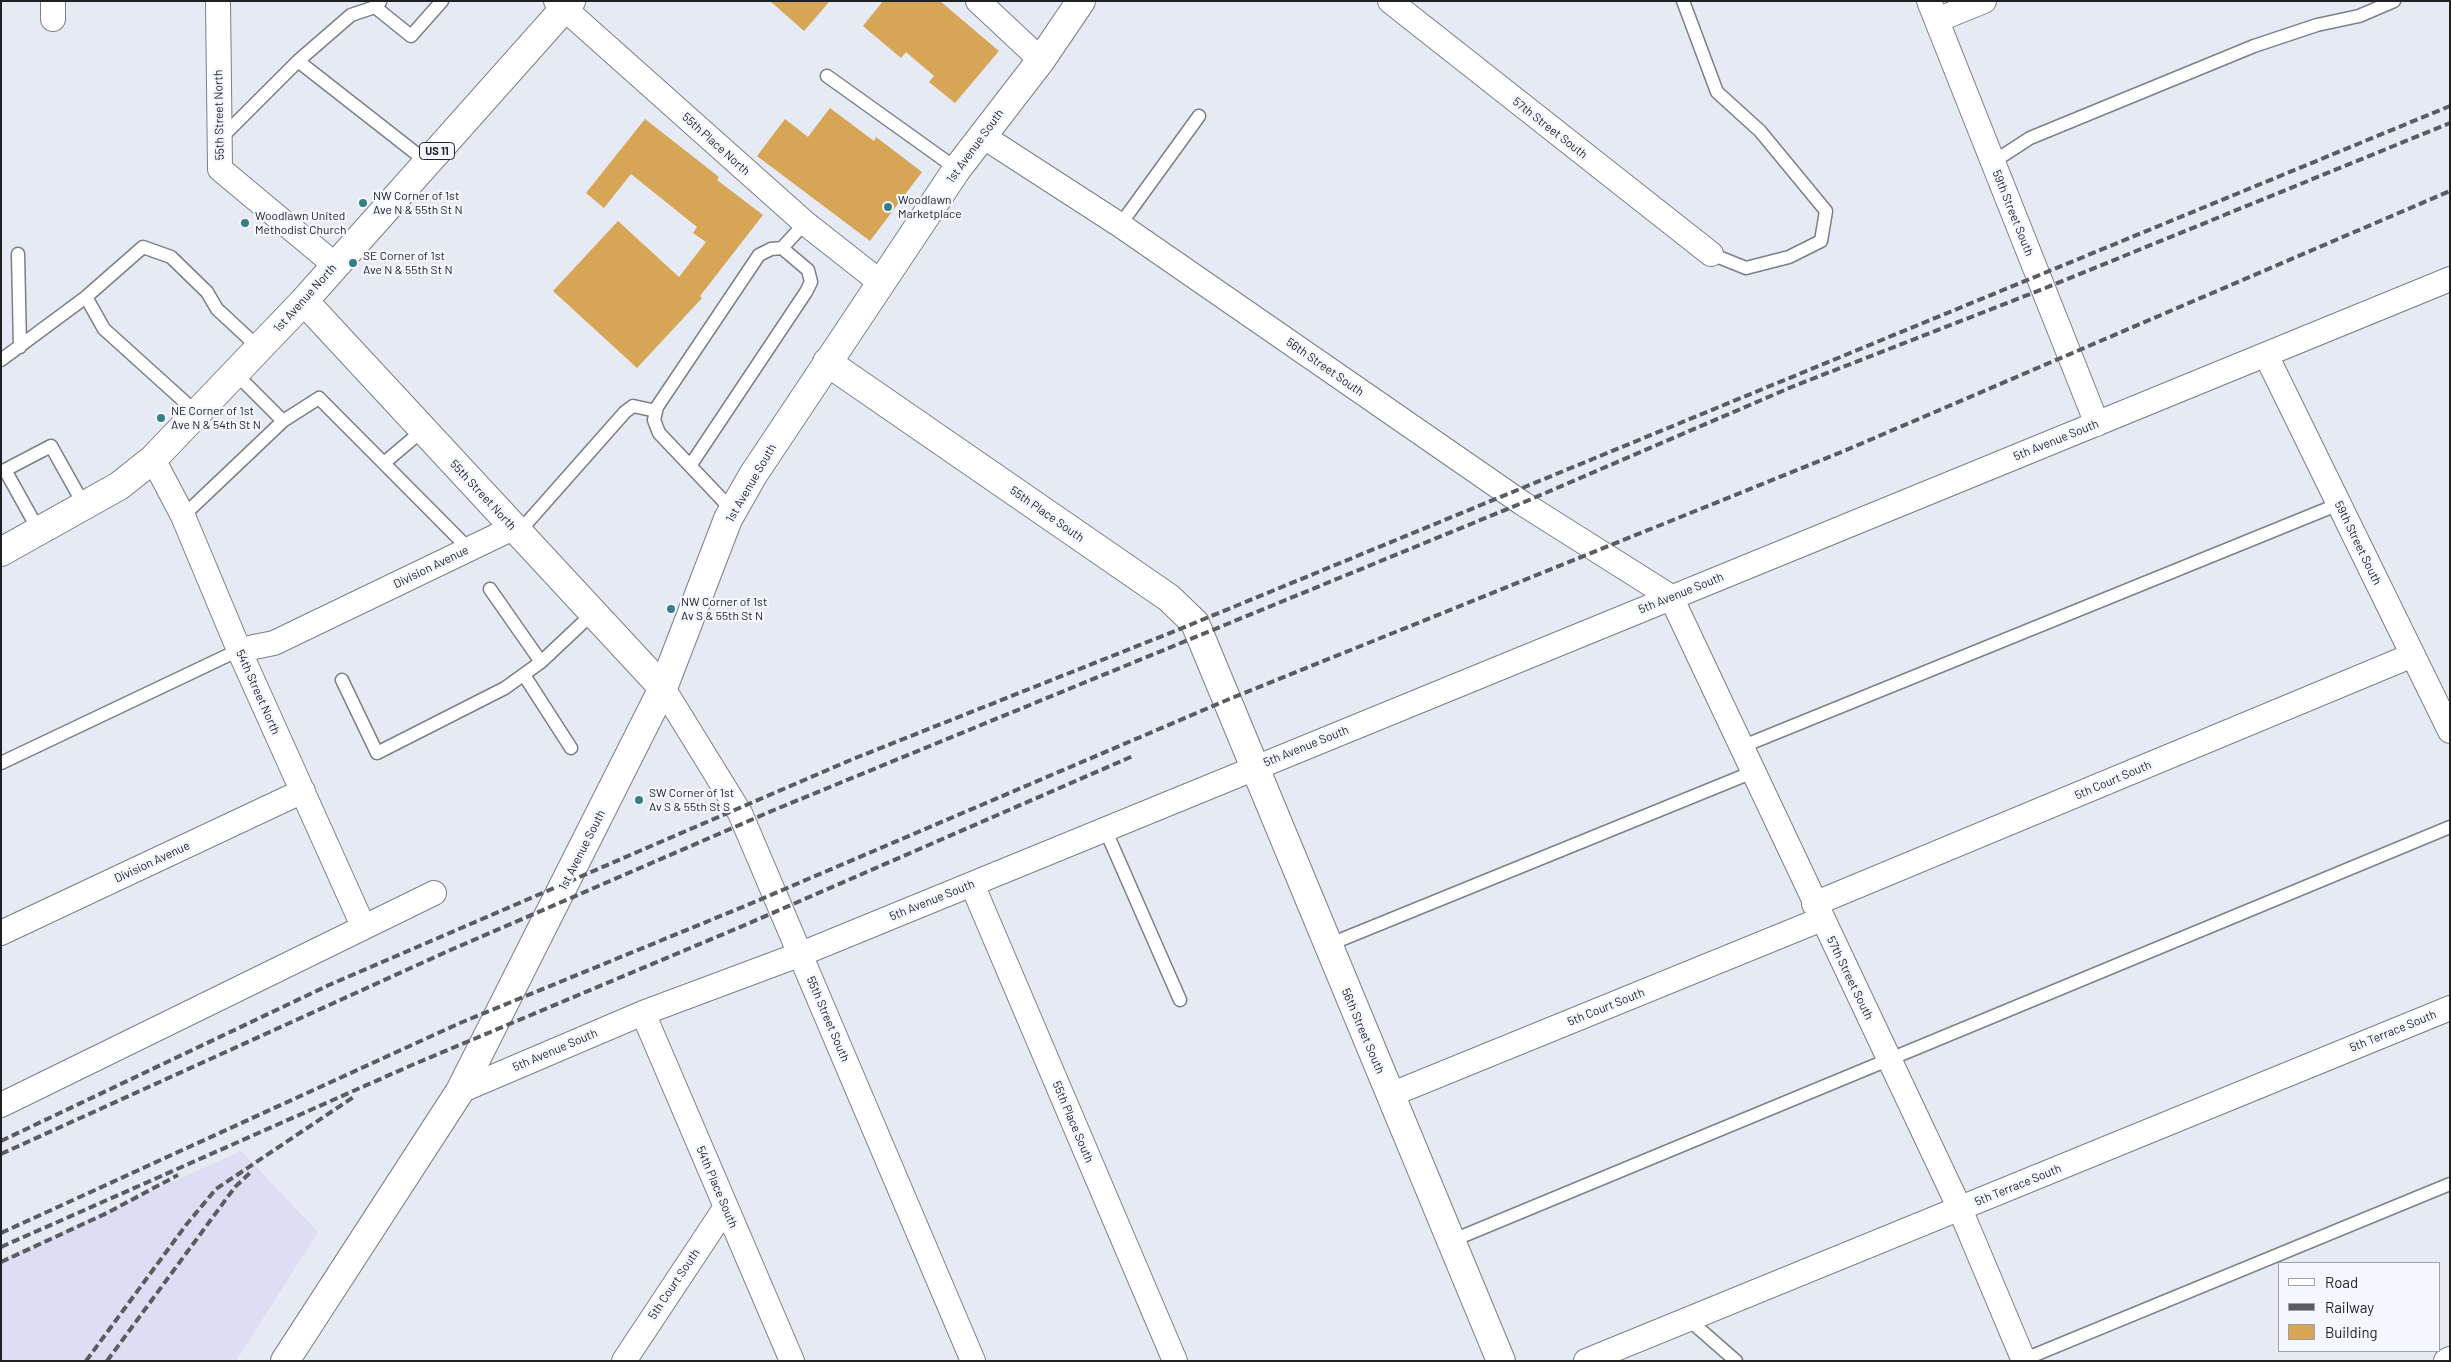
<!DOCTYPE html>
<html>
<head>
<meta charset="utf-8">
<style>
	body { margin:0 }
	#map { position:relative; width:2451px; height:1362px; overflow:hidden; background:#e6eaf4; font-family:Barlow,sans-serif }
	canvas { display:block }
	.frame { position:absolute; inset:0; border:2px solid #1e2023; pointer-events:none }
	.legend { position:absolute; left:2278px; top:1262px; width:162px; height:90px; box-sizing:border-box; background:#f4f7ff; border:1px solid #9ea1a7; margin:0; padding:6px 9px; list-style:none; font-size:15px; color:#1e2023 }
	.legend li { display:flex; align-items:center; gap:10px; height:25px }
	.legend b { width:25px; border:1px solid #9ea1a7 }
</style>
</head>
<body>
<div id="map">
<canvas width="2451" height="1362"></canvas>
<div class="frame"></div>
<ul class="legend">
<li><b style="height:6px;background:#fff"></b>Road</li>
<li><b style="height:6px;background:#595c61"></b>Railway</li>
<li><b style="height:14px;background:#d6a556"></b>Building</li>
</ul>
</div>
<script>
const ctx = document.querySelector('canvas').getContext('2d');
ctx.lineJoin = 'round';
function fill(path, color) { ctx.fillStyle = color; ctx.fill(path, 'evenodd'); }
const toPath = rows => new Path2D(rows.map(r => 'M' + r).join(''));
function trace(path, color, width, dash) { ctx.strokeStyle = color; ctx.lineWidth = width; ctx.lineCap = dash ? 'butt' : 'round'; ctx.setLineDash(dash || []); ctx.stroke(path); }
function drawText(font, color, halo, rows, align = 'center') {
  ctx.font = font + ' Barlow,sans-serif'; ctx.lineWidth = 4.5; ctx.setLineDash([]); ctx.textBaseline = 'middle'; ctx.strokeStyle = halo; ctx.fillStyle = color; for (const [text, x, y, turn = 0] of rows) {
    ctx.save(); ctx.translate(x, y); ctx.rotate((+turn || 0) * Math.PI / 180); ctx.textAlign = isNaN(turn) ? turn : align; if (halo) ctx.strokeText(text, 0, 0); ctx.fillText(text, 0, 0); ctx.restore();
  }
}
fill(toPath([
	[241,1151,318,1232,236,1361,1,1361,1,1259]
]), '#dfddf3');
fill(toPath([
	[770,1,830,1,804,31],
	[883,1,940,1,999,51,955,103,929,82,934,76,906,52,901,58,863,26],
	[830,108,874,141,876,137,922,172,870,241,757,156,785,119,808,137],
	[645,119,719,177,717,180,763,215,700,296,702,298,637,368,553,291,618,221,679,277,706,242,693,233,697,227,631,174,604,208,586,193]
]), '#d6a556');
const service = toPath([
	[1683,1,1717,92,1760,131,1826,211,1821,241,1789,257,1746,268,1711,254],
	[380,2,375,7,411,36,442,1],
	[298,61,427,162],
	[827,76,957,169],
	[220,133,228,131,298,61,351,15,375,7],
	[1993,162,2030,138,2254,46,2317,25,2359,16,2394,1],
	[1120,225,1199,116],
	[18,254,20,347],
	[86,297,104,329,197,413],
	[1,360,86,297,143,247,171,257,207,292,217,309,259,348],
	[283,421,319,398,469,549],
	[384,463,423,430],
	[690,466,806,292,811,282,808,270,782,248],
	[733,511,659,433,654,420,657,407,759,255,771,249,782,248,805,223],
	[183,516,283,421,235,373],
	[39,531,5,470,51,446,84,505],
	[518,533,625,412,633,406,656,411],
	[490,589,541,662],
	[524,675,571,748],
	[342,680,377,753,505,688,541,662,593,613],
	[1741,747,2339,504],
	[1,763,239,650],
	[1105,829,1180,1000],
	[1328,945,1753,772],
	[1451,1241,2450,827],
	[1688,1319,1736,1361],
	[2020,1361,2450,1184]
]);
const minor = toPath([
	[218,1,220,169,335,265],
	[556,1,805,223,880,282],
	[978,1,1041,60],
	[1390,1,1711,254],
	[1929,1,2097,424],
	[53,19,53,1],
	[1937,20,1984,1],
	[981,135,1120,225,1522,503,1671,597,1960,1209,2024,1361],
	[2266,355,2450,731],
	[153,459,183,516,239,650,363,926],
	[239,650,274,643,513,528],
	[663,688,740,813,973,1361],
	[972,884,1175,1361],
	[1814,904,2413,655],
	[1,933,303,791],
	[643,1013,792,1361],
	[460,1091,643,1013,801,954,2450,279],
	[1390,1095,1822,919],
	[1,1105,434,893],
	[624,1361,726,1207],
	[1586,1361,2450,1008],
	[2446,1361,2450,1359]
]);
const tertiary = toPath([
	[304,301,663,688],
	[827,362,1169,598,1195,623,1501,1361],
	[285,1361,460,1091,663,688,728,519,753,475,957,169,1041,60,1081,1]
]);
const primary = toPath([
	[1,552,119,486,153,459,304,301,571,1]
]);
trace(service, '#7c7f88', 15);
trace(minor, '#7c7f88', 26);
trace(tertiary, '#7c7f88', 30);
trace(primary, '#7c7f88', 30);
trace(service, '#fff', 12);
trace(minor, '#fff', 24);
trace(tertiary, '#fff', 28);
trace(primary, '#fff', 28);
trace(toPath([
	[1,1141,329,985,853,759,1175,631,2450,106],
	[1,1154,446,952,774,810,1522,503,1794,386,2043,289,2450,123],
	[1,1233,460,1023,745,906,1227,700,1844,451,2450,191],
	[1,1247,412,1065,745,925,1133,756],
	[1,1262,107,1213,178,1175],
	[86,1361,186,1225,216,1189,355,1096],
	[107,1361,235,1187,252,1171]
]), '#595c61', 4, [8, 4]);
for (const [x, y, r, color] of [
	[363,203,5,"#367d86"],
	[888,207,5,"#367d86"],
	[245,223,5,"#367d86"],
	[353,263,5,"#367d86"],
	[161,418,5,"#367d86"],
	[671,609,5,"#367d86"],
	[639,800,5,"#367d86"]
]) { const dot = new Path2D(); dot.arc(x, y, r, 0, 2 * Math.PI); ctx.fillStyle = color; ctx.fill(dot); trace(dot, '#f4f7ff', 2); }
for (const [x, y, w] of [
	[437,151,35]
]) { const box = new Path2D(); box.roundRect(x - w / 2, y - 8.5, w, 17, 4); ctx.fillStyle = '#f4f7ff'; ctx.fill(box); trace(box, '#1e2023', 1); }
drawText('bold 11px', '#1e2023', null, [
	["US 11",437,151]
]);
drawText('12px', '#1e2023', '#f4f7ff', [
	["55th Street North",219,115,-91],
	["57th Street South",1550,128,38],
	["55th Place North",716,144,42],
	["1st Avenue South",975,146,-54],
	["59th Street South",2013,213,68],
	["1st Avenue North",305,298,-48],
	["56th Street South",1325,367,35],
	["5th Avenue South",2056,440,-22],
	["1st Avenue South",751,483,-60],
	["55th Street North",483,495,47],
	["55th Place South",1047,514,35],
	["59th Street South",2358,543,64],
	["Division Avenue",431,567,-26],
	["5th Avenue South",1681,593,-22],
	["54th Street North",258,692,66],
	["5th Avenue South",1306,746,-22],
	["5th Court South",2113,780,-23],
	["1st Avenue South",582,850,-63],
	["Division Avenue",152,862,-25],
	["5th Avenue South",932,900,-22],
	["57th Street South",1850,978,64],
	["5th Court South",1606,1007,-22],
	["55th Street South",828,1019,67],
	["56th Street South",1363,1031,67],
	["5th Terrace South",2393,1031,-22],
	["5th Avenue South",555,1050,-23],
	["55th Place South",1073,1122,67],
	["5th Terrace South",2018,1185,-22],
	["54th Place South",717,1187,67],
	["5th Court South",674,1284,-56]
]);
drawText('12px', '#1e2023', '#f4f7ff', [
	["NW Corner of 1st",373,196],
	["Ave N & 55th St N",373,210],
	["Woodlawn",898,200],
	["Marketplace",898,214],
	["Woodlawn United",255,216],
	["Methodist Church",255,230],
	["SE Corner of 1st",363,256],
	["Ave N & 55th St N",363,270],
	["NE Corner of 1st",171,411],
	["Ave N & 54th St N",171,425],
	["NW Corner of 1st",681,602],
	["Av S & 55th St N",681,616],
	["SW Corner of 1st",649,793],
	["Av S & 55th St S",649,807]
], 'left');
</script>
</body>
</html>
